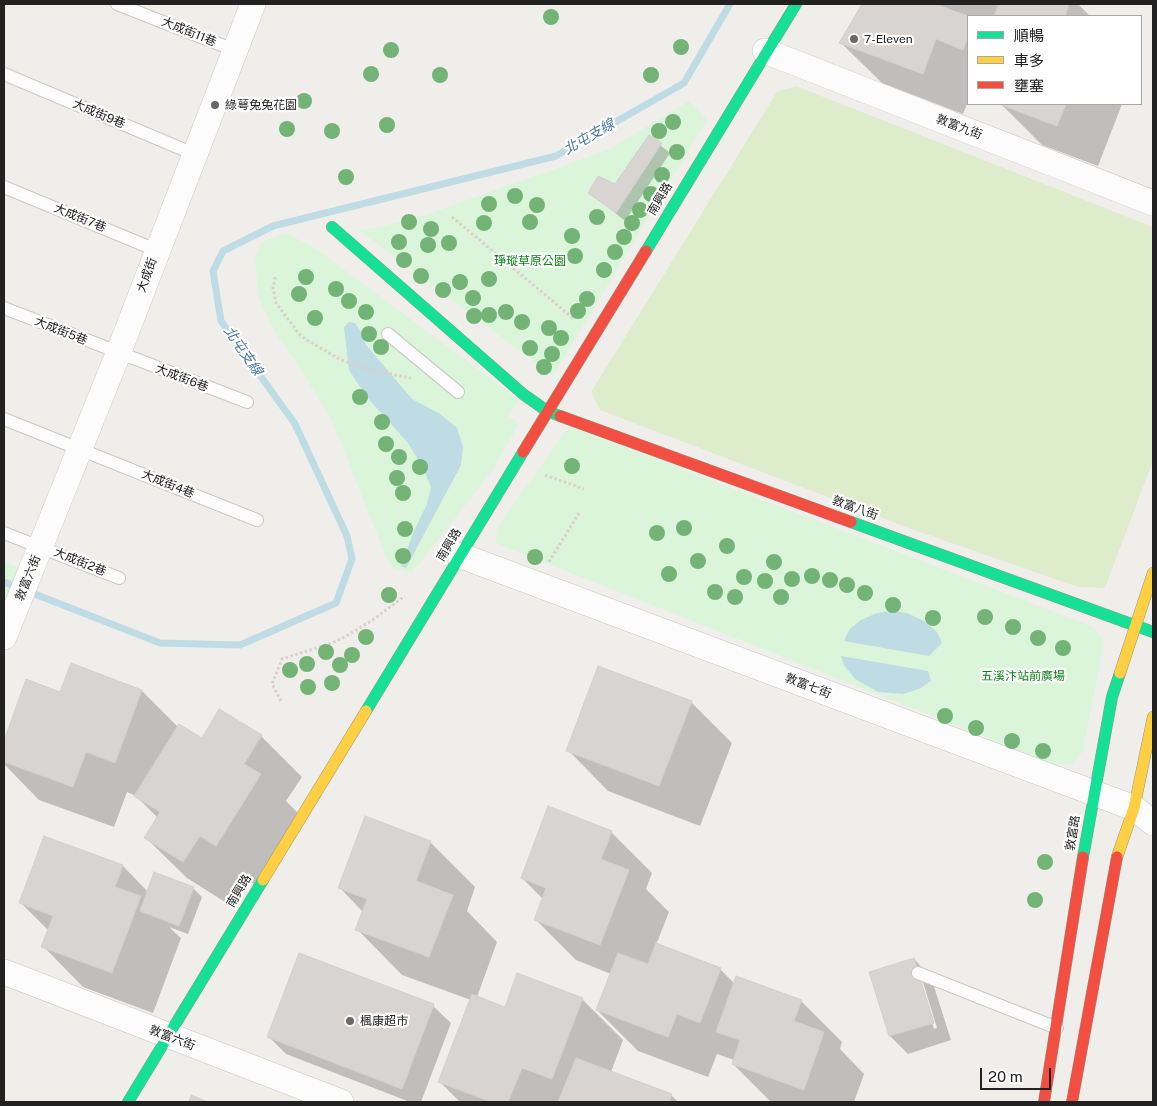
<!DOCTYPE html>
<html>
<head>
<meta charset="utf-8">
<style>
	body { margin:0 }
	#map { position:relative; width:1157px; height:1106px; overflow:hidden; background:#f0eeeb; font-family:"Public Sans","Noto Sans TC",sans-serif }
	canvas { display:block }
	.frame { position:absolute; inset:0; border:5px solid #222; pointer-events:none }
	.legend { position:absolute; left:967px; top:15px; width:175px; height:90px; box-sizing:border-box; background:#fff; border:1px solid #a7a7a7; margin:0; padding:6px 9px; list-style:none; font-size:15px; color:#222 }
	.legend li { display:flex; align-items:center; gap:10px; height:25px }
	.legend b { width:25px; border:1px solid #a7a7a7 }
	.scale { position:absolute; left:980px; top:1068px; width:71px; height:22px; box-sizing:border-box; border:2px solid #222; border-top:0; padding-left:6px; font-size:15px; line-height:18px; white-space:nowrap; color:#222; -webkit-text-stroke:4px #fff; paint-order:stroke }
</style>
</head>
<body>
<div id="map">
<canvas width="1157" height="1106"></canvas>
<div class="frame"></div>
<ul class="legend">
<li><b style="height:6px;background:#16e098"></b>順暢</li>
<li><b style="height:6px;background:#ffcf43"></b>車多</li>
<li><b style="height:6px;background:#f24e42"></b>壅塞</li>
</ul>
<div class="scale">20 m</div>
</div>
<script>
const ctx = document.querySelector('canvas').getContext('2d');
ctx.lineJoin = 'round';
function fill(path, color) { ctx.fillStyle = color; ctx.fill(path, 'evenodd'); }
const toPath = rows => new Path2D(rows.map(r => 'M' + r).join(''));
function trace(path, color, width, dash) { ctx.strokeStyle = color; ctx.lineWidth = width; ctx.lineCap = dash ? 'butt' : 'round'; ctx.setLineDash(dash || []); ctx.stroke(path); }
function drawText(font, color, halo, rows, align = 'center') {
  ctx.font = font + ' "Public Sans","Noto Sans TC",sans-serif'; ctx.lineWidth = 4.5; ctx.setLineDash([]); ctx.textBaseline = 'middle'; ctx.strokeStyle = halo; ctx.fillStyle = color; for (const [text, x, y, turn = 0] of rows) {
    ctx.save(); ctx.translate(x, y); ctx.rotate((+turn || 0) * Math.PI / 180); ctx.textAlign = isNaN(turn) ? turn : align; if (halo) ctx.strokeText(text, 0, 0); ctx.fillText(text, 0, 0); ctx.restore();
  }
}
fill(toPath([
	[796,86,1153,227,1153,461,1105,588,1078,587,914,530,600,410,591,392,777,92]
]), '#ddeccb');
fill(toPath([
	[689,101,707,120,553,376,360,231,414,219,608,150],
	[286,233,315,248,519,400,508,416,519,423,493,470,412,573,390,567,332,421,295,360,278,338,259,299,255,261,261,242],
	[569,426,1094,627,1104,642,1083,751,1073,764,1054,764,495,543,500,523],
	[4,562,21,568,4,608]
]), '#daf5da');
fill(toPath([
	[349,322,355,323,360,330,366,345,412,399,440,414,457,428,463,447,461,465,406,568,401,566,414,531,427,504,431,487,422,466,408,443,366,396,349,370,344,327],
	[892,611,907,613,924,621,937,632,942,643,929,656,844,641,849,630,861,620,877,613],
	[841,656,928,671,931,681,919,689,903,694,878,692,855,679,844,665]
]), '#bfdbe3');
fill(toPath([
	[863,4,1078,4,1090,16,968,16,968,102,963,114,882,83,841,43],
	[1001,104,1122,104,1098,166,1042,145],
	[650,137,670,153,625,221,590,192,616,186],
	[27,681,61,693,142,691,178,727,202,740,261,736,302,777,286,801,301,816,258,886,241,876,225,902,187,878,146,838,158,818,136,796,127,792,114,827,39,800,4,764,4,745],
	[691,702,732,743,700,826,608,791,568,750],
	[611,832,652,873,646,889,669,912,656,945,720,969,735,984,801,1001,842,1042,840,1049,864,1074,854,1102,771,1102,733,1064,734,1060,717,1054,708,1077,638,1051,597,1010,611,974,576,960,536,920,543,899,522,878],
	[45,837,123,866,148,892,193,888,202,897,188,934,169,927,181,938,153,1013,83,987,43,946,49,931,21,903],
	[430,842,475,887,467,911,497,942,477,997,505,1008,582,999,623,1040,611,1072,671,1095,678,1102,460,1102,440,1082,471,1000,402,975,357,929,363,912,340,888],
	[914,959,931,977,951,1040,908,1054,890,1036,870,972],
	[919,979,922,979,937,1028,934,1029],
	[433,1006,451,1023,421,1102,410,1102,286,1054,268,1036]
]), '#0003');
trace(toPath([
	[4,582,160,643,240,645,336,603,352,559,347,536,295,424,221,321,213,271,223,251,273,226,556,156,684,83,730,4]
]), '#bfdbe3', 7);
const building = toPath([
	[862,4,935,4,968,16,968,37,963,50,936,39,923,74,839,43,862,4],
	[999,4,1069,4,1065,16,994,16,999,4],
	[999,104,1066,104,1057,126,999,104],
	[649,135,662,143,616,213,588,193,598,176,615,184,649,135],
	[71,663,142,690,115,763,86,752,73,787,4,762,4,741,26,679,60,692,71,663],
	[598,666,692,701,659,786,566,751,598,666],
	[219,709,262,735,244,764,261,774,216,846,200,836,183,862,144,838,160,812,134,796,179,724,202,738,219,709],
	[548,806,612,831,601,859,629,870,600,945,534,920,546,888,521,878,548,806],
	[365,816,431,841,416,881,453,895,429,957,355,930,367,899,338,888,365,816],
	[44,836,123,865,115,887,141,896,112,973,41,947,53,916,19,903,44,836],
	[154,872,194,887,179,926,140,911,154,872],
	[656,943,721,968,700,1023,677,1014,668,1037,596,1010,618,953,648,964,656,943],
	[299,953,434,1004,402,1089,267,1037,299,953],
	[914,958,934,1023,889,1036,869,972,914,958],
	[517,973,583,998,552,1079,522,1068,508,1102,491,1102,438,1082,472,994,505,1007,517,973],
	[736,976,802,1000,794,1021,824,1032,804,1090,732,1064,740,1040,716,1032,736,976],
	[576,1058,672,1094,669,1102,558,1102,576,1058],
	[191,1095,208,1102,189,1102,191,1095]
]);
fill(building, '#d7d4d2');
trace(building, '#d3d0cc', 1);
const lane = toPath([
	[117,4,234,50],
	[4,74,194,154],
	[4,187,156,250],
	[4,308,247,402],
	[388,334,458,392],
	[4,419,257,520],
	[4,533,119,578],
	[918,973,1057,1028]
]);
const street = toPath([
	[765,51,1153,203],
	[459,555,1134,808,1153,823],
	[4,637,118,354,253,4],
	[4,972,341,1102]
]);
const fast = toPath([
	[332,227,523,394,547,411,560,416],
	[646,251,796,4],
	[851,522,1153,632],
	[366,711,523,452],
	[1083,857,1112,697,1120,673],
	[128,1102,263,880]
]);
const slow = toPath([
	[1120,673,1153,573],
	[1117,857,1134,808,1153,717],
	[263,880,366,711]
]);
const jam = toPath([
	[560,416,851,522],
	[523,452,646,251],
	[1044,1102,1083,857],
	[1072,1102,1117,857]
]);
trace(lane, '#c9c8c7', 14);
trace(street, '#c9c8c7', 26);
trace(fast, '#999a82', 12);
trace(slow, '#999a82', 12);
trace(jam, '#999a82', 12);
trace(toPath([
	[452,217,574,319],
	[275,277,273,288,276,303,299,334,307,340,341,360,370,370,411,378],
	[545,475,584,489],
	[549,562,579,513],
	[281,701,272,684,282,659,332,643,350,634,374,619,405,596]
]), '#dccecd', 3, [2.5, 2.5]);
trace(lane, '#fdfcfc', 12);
trace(street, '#fdfcfc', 25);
trace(fast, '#16e098', 11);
trace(slow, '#ffcf43', 11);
trace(jam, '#f24e42', 11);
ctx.fillStyle = '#73b476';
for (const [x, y] of [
	[551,17],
	[681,47],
	[391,50],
	[371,74],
	[440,75],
	[651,75],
	[304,101],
	[673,122],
	[387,125],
	[287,129],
	[332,131],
	[659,131],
	[677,152],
	[662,175],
	[346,177],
	[651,194],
	[515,196],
	[489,204],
	[537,205],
	[640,210],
	[597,217],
	[409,222],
	[530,222],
	[484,223],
	[632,223],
	[431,229],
	[572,236],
	[624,237],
	[399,242],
	[449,243],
	[428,245],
	[615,252],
	[575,256],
	[404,260],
	[604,270],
	[421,276],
	[306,277],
	[489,279],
	[460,282],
	[336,289],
	[443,290],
	[299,294],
	[473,298],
	[587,299],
	[349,301],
	[578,311],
	[366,312],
	[506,312],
	[489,315],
	[474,316],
	[315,318],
	[522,322],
	[549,328],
	[369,334],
	[561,338],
	[381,347],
	[530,348],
	[552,354],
	[544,367],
	[360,397],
	[382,422],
	[386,444],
	[399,457],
	[572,466],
	[420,467],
	[397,478],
	[403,493],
	[684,528],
	[405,529],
	[657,533],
	[727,546],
	[403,556],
	[535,557],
	[698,561],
	[774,562],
	[669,574],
	[812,576],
	[744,577],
	[792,579],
	[830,580],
	[765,581],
	[847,585],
	[715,592],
	[865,593],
	[389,595],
	[735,597],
	[781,597],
	[893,605],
	[985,617],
	[933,618],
	[1013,627],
	[366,637],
	[1038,638],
	[1063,648],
	[326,652],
	[352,655],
	[307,664],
	[340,665],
	[290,670],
	[332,683],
	[308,687],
	[945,716],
	[976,728],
	[1012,741],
	[1043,751],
	[1045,862],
	[1035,900]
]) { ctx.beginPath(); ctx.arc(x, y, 8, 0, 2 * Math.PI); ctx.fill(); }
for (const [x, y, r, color] of [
	[854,39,5,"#6a6968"],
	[215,105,5,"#6a6968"],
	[350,1021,5,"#6a6968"]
]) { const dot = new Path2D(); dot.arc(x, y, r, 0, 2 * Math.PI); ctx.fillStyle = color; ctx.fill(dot); trace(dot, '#fff', 2); }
drawText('12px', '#222', '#fff', [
	["大成街11巷",189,32,22],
	["大成街9巷",99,114,23],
	["敦富九街",959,127,21],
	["南興路",660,199,-59],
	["大成街7巷",80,218,22],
	["大成街",147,275,-70],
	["大成街5巷",61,331,22],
	["大成街6巷",182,378,21],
	["大成街4巷",168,484,22],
	["敦富八街",855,508,20],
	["南興路",449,545,-59],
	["大成街2巷",80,562,22],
	["敦富六街",28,578,-68],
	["敦富七街",808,686,21],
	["敦富路",1073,833,-81],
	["南興路",239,891,-59],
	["敦富六街",172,1038,21]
]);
drawText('12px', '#222', '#fff', [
	["7-Eleven",864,39],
	["綠萼兔兔花園",225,105],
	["楓康超市",360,1021]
], 'left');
drawText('12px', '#0c8416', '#fff', [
	["琤瑽草原公園",530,261],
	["五溪汴站前廣場",1023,676]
]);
drawText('italic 14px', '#4a7aab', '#fff', [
	["北屯支線",589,137,-30],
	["北屯支線",243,351,55]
]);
</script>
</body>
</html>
